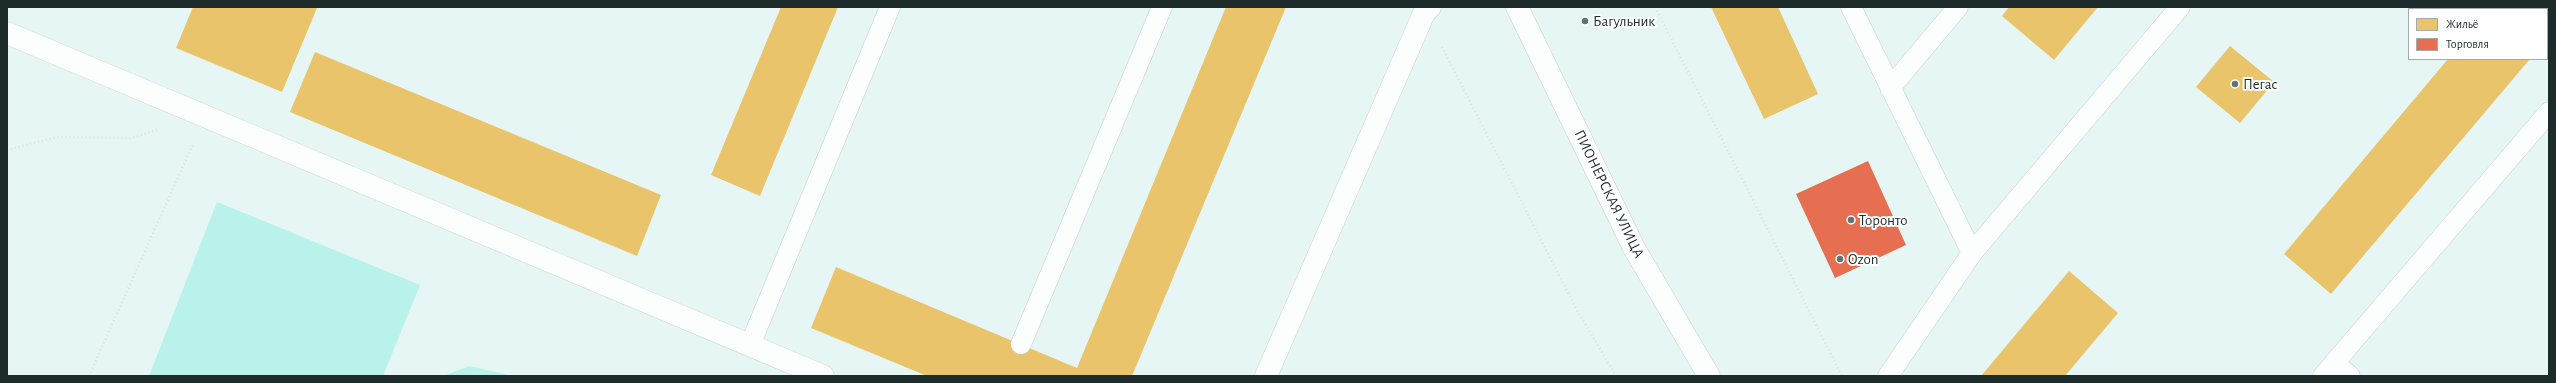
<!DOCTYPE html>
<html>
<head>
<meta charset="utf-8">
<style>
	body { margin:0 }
	#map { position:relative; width:2556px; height:383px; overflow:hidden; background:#e5f6f4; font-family:"Alegreya Sans",sans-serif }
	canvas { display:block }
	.frame { position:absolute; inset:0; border:8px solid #1d2c2b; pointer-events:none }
	.legend { position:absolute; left:2408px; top:8px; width:140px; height:52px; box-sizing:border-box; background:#fff; border:1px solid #a5abaa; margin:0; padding:5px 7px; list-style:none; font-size:12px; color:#1d2c2b }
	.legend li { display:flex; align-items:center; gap:8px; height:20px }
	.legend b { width:20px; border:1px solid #a5abaa }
</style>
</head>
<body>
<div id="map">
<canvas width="2556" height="383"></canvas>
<div class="frame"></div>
<ul class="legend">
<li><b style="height:11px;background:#e9c46a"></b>Жильё</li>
<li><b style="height:11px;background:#e76f51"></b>Торговля</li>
</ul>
</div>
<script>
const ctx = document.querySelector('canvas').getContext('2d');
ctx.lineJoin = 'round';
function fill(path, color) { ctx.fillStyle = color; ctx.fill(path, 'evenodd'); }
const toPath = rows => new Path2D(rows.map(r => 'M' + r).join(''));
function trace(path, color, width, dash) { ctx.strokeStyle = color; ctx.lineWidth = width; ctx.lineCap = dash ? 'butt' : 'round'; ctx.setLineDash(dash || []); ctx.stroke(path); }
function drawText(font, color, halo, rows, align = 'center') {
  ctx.font = font + ' "Alegreya Sans",sans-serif'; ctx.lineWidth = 4; ctx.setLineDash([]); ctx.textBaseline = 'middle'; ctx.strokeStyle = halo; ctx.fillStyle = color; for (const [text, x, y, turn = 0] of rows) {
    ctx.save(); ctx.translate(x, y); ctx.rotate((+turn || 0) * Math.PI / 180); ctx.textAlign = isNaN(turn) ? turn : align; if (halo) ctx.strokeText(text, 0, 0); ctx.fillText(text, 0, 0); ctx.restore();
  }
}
fill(toPath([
	[217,202,420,285,383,376,149,376],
	[470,366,512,376,443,376]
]), '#b8f2eb');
fill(toPath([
	[193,7,314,7,317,8,282,92,176,48],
	[781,7,838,7,760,196,711,175],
	[1226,7,1286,7,1132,376,927,376,811,328,836,267,1077,368],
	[1711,7,1778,7,1818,94,1764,119],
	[2009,7,2098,7,2054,60,2002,16],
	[2492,7,2549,7,2549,37,2547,39,2547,9,2491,9],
	[2230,46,2274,82,2240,123,2196,87],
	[315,52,661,195,637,256,290,112],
	[2448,59,2530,59,2331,294,2284,254],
	[2069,271,2118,313,2065,376,1981,376]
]), '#e9c46a');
fill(toPath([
	[1868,161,1906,245,1835,278,1796,194]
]), '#e76f51');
const service = toPath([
	[1851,7,1972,253],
	[1890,88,1958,7],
	[1021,344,1162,7],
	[750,345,890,7],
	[2334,363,2350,376],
	[1888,376,1972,253,2180,7],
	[2323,376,2549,112]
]);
const minor = toPath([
	[7,33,823,376],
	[1266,376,1424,13,1430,7]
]);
const tertiary = toPath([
	[1517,7,1634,248,1709,376]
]);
trace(service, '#c3d1d0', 21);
trace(minor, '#c3d1d0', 23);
trace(tertiary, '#c3d1d0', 23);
trace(toPath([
	[1655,7,1842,376],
	[1442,47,1578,312,1616,376],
	[7,150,57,137,131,138,157,130],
	[89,376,193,144]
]), '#dce2e0', 2.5, [1, 3]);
trace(service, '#fbfefd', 20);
trace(minor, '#fbfefd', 22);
trace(tertiary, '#fbfefd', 22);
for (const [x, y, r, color] of [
	[1585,21,4,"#637371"],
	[2235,84,4,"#637371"],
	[1851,220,4,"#637371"],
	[1840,259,4,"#637371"]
]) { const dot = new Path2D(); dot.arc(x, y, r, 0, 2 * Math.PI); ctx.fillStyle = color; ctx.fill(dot); trace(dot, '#fff', 1.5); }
drawText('15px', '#1d2c2b', '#fff', [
	["Багульник",1593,21],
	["Пегас",2243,84],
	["Торонто",1859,220],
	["Ozon",1848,259]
], 'left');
drawText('15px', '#1d2c2b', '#fff', [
	["ПИОНЕРСКАЯ УЛИЦА",1609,194,64]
]);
</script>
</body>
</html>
